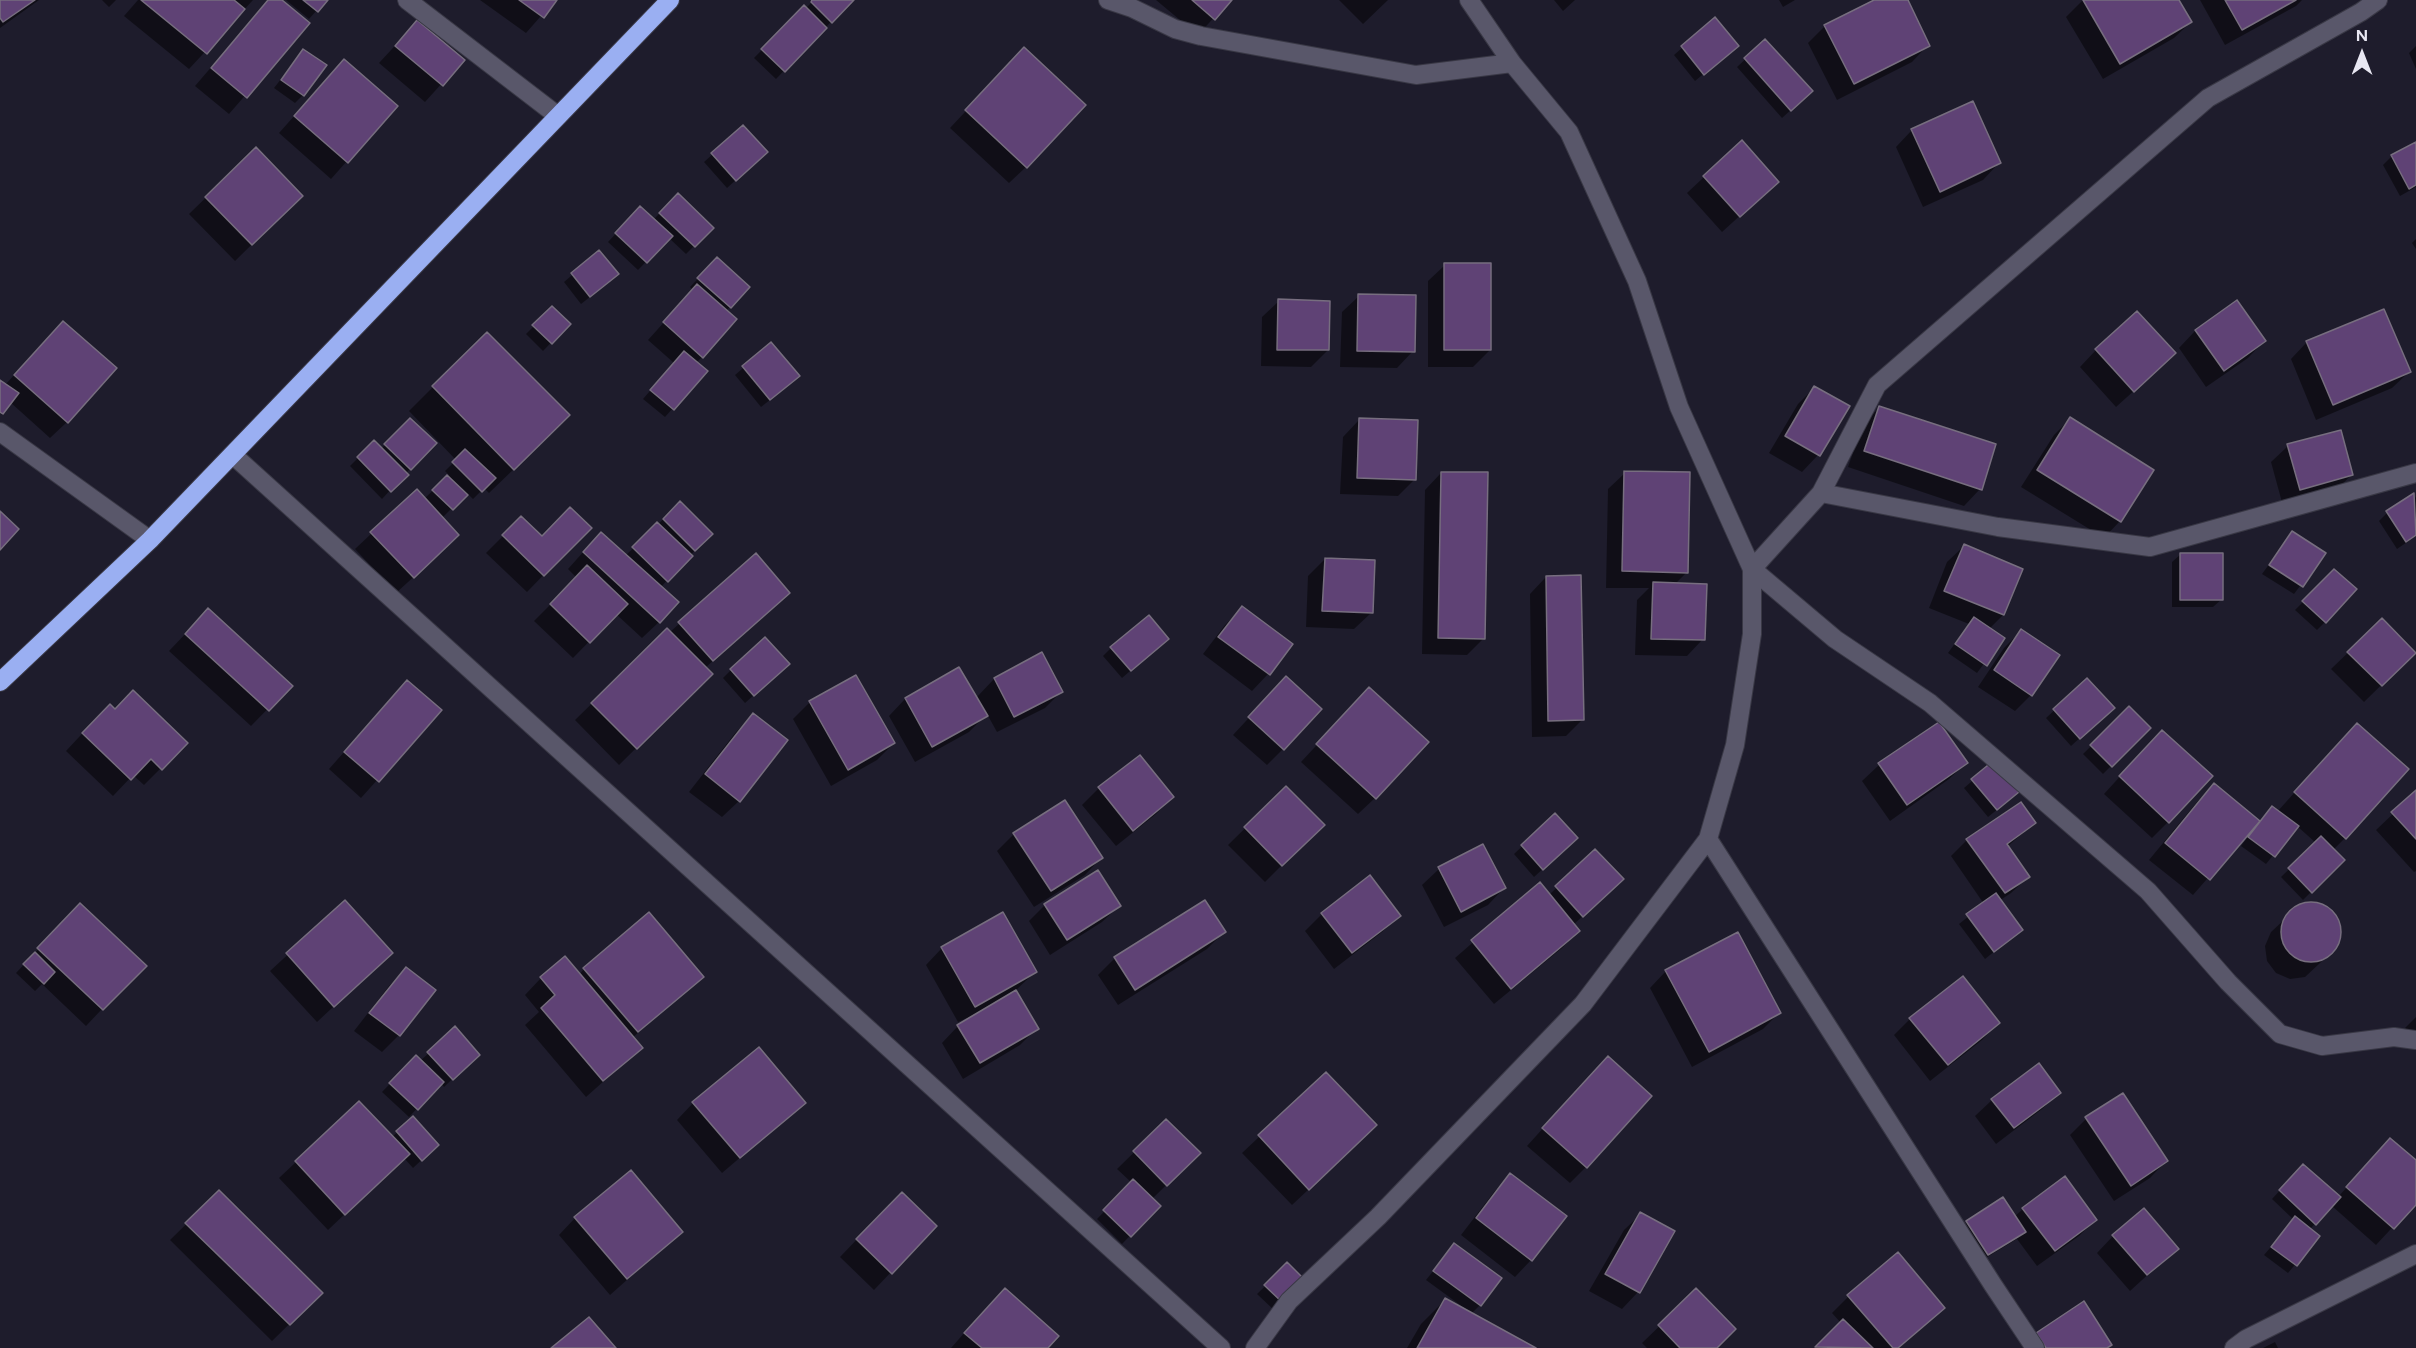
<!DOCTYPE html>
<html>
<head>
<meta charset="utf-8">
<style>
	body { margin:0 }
	#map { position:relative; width:2416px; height:1348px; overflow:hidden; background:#1e1c2c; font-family:Figtree,sans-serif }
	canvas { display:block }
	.north { position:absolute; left:2332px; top:24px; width:60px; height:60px; -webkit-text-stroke:4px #1e1c2c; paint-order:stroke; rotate:0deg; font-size:16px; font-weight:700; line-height:24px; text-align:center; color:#e8e7f2 }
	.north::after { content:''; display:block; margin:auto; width:21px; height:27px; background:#e8e7f2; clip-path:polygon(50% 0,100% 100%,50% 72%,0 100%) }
</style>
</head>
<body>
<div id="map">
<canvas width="2416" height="1348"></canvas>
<div class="north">N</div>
</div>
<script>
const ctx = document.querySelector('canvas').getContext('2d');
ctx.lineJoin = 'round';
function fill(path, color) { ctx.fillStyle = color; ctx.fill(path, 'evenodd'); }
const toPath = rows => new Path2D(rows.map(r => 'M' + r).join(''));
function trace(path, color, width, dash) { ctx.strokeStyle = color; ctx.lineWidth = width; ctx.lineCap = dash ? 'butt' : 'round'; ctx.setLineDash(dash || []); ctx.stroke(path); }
fill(toPath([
	[0,0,39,0,0,28],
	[102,0,116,0,109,7],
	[138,0,253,0,189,69,124,16],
	[269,0,280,0,308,23,229,114,195,86],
	[286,0,326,0,309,19],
	[480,0,555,0,526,33],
	[814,0,852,0,776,79,754,58,804,7,805,9],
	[1156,0,1230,0,1198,35],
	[1339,0,1388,0,1363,24],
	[1554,0,1575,0,1563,11],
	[1779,0,1795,0,1783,7],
	[1877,0,1906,0,1928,45,1912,62,1837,100,1808,43,1825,26],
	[2083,0,2178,0,2191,22,2174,38,2103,79,2066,17],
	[2200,0,2302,0,2296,6,2225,45],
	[1715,19,1731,51,1695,81,1674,55],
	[417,22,463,60,425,102,379,63],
	[1765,41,1803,99,1782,118,1737,67],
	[2416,46,2416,69,2409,53],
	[303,51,303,95,295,103,274,88],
	[1008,66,1026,167,1009,183,950,128],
	[328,78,396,106,331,179,279,133],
	[743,127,758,160,727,188,704,162],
	[1912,130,1999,163,1983,180,1923,207,1896,147],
	[2416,144,2416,187,2400,196,2383,165,2391,157],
	[256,149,301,196,235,261,189,214],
	[1704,177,1777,182,1722,232,1687,193],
	[678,195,712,228,686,254,669,238,638,270,608,242,640,208,653,220],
	[2416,239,2416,249,2412,243],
	[599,252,609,282,581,304,564,282],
	[717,259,748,287,726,311,702,357,696,363,706,371,665,417,643,399,674,363,648,340,693,290,690,287],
	[1445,265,1490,350,1473,367,1428,367,1428,281],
	[1359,296,1413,351,1397,368,1340,367,1342,312],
	[1279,301,1328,350,1311,367,1261,366,1262,317],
	[2237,302,2264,341,2248,358,2206,387,2179,348,2195,331],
	[552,308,569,324,543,351,526,334],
	[47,339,67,422,50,438,10,402,0,414,0,381,5,385],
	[2307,342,2409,372,2392,388,2316,420,2291,359],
	[771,344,790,384,761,407,735,375],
	[2096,350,2157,370,2116,407,2080,367],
	[433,387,544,440,489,493,484,488,473,499,467,493,442,518,441,552,396,593,355,549,372,533,424,499,449,475,445,471,456,460,409,411],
	[1814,388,1818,455,1802,472,1769,453,1798,404],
	[1879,408,1980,489,1964,506,1848,467,1863,424],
	[2070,419,2120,521,2104,538,2021,487,2054,435],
	[410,420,434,443,382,499,350,466,374,442,381,449],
	[1359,420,1415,479,1398,496,1340,494,1343,437],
	[2288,446,2351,475,2335,492,2283,506,2271,462],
	[1441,473,1484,638,1467,655,1422,654,1425,490],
	[1625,473,1687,572,1675,584,1703,639,1687,656,1635,655,1637,600,1649,588,1606,588,1608,489],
	[2414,495,2416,498,2416,536,2397,549,2379,521,2387,513],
	[680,503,710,534,660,588,659,622,642,638,616,614,573,658,534,621,577,578,568,569,585,550,625,556],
	[521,518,542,538,589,528,527,592,486,553],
	[2292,533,2324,554,2294,594,2262,574],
	[1964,546,2021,569,2003,615,1989,629,2003,638,1977,673,1948,653,1969,624,1929,608,1947,562],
	[2181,554,2222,599,2213,607,2172,607,2172,562],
	[756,555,788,593,705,668,711,674,619,765,575,720,667,630,670,632],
	[1325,559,1371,613,1354,629,1306,627,1308,576],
	[2334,571,2325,622,2317,630,2295,610],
	[1546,577,1582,720,1566,736,1532,737,1530,594],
	[1242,608,1291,644,1268,674,1252,691,1203,654,1225,625],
	[208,610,290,686,251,726,169,651],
	[2382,620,2414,653,2364,702,2331,669],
	[2021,631,2031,695,2015,711,1978,687,2004,648],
	[1167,639,1122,678,1103,656,1111,648],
	[959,669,976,698,994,679,1061,692,1045,708,997,732,987,714,969,732,915,762,889,716,905,699],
	[731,670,780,672,745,703,723,678],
	[855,677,894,743,877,760,831,786,793,719,809,703],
	[2087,680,2104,716,2071,746,2046,718],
	[1270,695,1283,749,1267,765,1233,735],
	[391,699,440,710,361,798,329,769],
	[1353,706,1375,798,1358,814,1301,762],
	[2129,709,2149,728,2103,774,2083,754],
	[115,710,186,743,144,785,133,775,113,796,66,751,93,722],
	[753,715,739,801,722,817,689,792,736,732],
	[1938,724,1966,763,1949,779,1890,821,1862,781,1879,765],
	[2340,742,2345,838,2333,850,2343,860,2303,900,2281,877,2316,843,2297,826,2266,864,2241,846,2250,834,2248,832,2193,895,2149,860,2197,802,2214,785,2259,822,2272,808,2277,812],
	[2145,749,2168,822,2152,838,2104,794],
	[1139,757,1172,797,1156,814,1116,846,1082,805,1099,788],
	[1993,763,2009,800,1988,817,1964,788],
	[1286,788,1322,825,1265,882,1228,845],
	[2416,792,2416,871,2414,872,2376,830],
	[1555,815,1568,846,1534,877,1514,854],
	[2034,823,2007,847,2028,877,2011,893,1999,901,2021,930,1985,959,1959,924,1984,904,1951,856,1967,840],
	[1014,834,1101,858,1085,875,1034,907,997,851],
	[1482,846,1504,888,1488,905,1444,927,1422,885,1439,869],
	[1595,851,1605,896,1573,925,1578,931,1562,948,1494,1004,1455,958,1540,884,1549,895],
	[345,902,391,953,317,1022,270,971],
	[2315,904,2329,909,2338,922,2340,937,2334,950,2305,977,2290,979,2276,973,2267,961,2265,946,2271,932,2300,905],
	[1045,905,1119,906,1102,922,1050,955,1029,921],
	[1322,914,1399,916,1382,932,1334,969,1305,931],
	[64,922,102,1009,86,1026,42,984,35,991,16,973],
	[1224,932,1207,949,1118,1005,1098,975,1115,958],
	[942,948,1035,972,1015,991,1037,1028,1020,1045,963,1079,942,1043,958,1026,968,1020,967,1018,958,1022,926,965],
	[406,969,434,991,399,1035,382,1052,354,1031,389,986],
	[584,969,702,977,632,1038,641,1048,586,1097,525,1025,539,1012,525,995,541,978,579,975],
	[1666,971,1780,1012,1763,1029,1692,1067,1650,988],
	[2416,1017,2416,1039,2405,1028],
	[1910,1019,1998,1023,1982,1040,1930,1081,1894,1035],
	[429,1053,470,1062,444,1087,441,1083,409,1117,382,1092,416,1057,420,1061],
	[1326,1074,1359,1142,1292,1205,1242,1153],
	[1591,1075,1586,1167,1570,1183,1527,1146],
	[2059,1093,2042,1109,1996,1144,1975,1116,1992,1100],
	[693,1103,804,1103,722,1173,677,1120],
	[413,1118,429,1153,413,1168,404,1158,328,1230,279,1178,296,1162,392,1137],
	[2086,1119,2166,1161,2150,1178,2114,1201,2070,1135],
	[1166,1121,1199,1153,1152,1199,1159,1206,1122,1244,1097,1219,1132,1183,1117,1169],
	[2390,1140,2416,1162,2416,1202,2376,1245,2332,1206,2309,1230,2318,1237,2288,1273,2264,1255,2294,1220,2272,1199,2295,1174,2338,1197],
	[1510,1175,1531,1260,1515,1277,1461,1235,1494,1192],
	[219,1192,321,1293,272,1341,170,1240],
	[2023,1209,2095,1220,2079,1236,2037,1266,2017,1239,1979,1262,1959,1230,1967,1222,2014,1217],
	[885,1210,935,1226,874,1290,840,1257],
	[1641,1214,1638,1292,1622,1309,1589,1291,1624,1230],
	[575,1218,681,1232,610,1295,559,1235],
	[2113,1236,2176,1249,2130,1291,2097,1253],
	[1454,1245,1480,1305,1471,1314,1533,1348,1407,1348,1421,1324,1445,1300,1466,1311,1467,1310,1426,1280],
	[1287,1265,1304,1281,1275,1311,1257,1294],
	[1005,1290,1046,1348,951,1348,988,1306],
	[1696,1291,1715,1348,1647,1348,1642,1343],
	[1849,1296,1943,1308,1899,1348,1816,1348,1841,1323,1832,1313],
	[2275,1342,2278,1348,2263,1348]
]), '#0007');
const building = toPath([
	[0,0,35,0,3,22,0,18,0,0],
	[141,0,234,0,245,9,207,54,141,0],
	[268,0,282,0,310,23,247,98,211,68,268,0],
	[303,0,328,0,318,12,303,0],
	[519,0,557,0,544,18,519,0],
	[812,0,854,0,832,23,811,2,812,0],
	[1192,0,1232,0,1215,20,1192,0],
	[1874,0,1908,0,1930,46,1854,84,1824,25,1874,0],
	[2083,0,2179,0,2192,22,2120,64,2083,0],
	[2225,0,2296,0,2242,30,2225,0],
	[804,5,827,28,785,72,761,49,804,5],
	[1715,17,1739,46,1704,75,1681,46,1715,17],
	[417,20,465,60,443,86,395,46,417,20],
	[1765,39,1813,91,1791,111,1744,58,1765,39],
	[1024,47,1086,105,1027,168,965,110,1024,47],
	[303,49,327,65,304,96,281,80,303,49],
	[344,59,398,106,348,163,294,116,344,59],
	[1973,101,2001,163,1940,192,1911,129,1973,101],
	[743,125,768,152,736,181,711,153,743,125],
	[1742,140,1779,182,1740,217,1703,176,1742,140],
	[2416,142,2416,185,2409,189,2391,155,2416,142],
	[256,147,303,196,252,245,205,197,256,147],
	[678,193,714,228,695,247,659,213,678,193],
	[640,206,673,236,647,263,615,233,640,206],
	[599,250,619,274,590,297,571,273,599,250],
	[717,257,750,287,731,308,697,278,717,257],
	[1444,263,1491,263,1491,350,1444,350,1444,263],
	[697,284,737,319,703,358,663,322,697,284],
	[1358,294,1416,295,1415,352,1357,351,1358,294],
	[1278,299,1330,301,1329,350,1277,350,1278,299],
	[2237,300,2266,341,2224,371,2195,330,2237,300],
	[552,306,571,324,552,344,532,325,552,306],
	[2384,309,2411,372,2333,405,2306,341,2384,309],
	[2137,311,2176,353,2134,392,2095,349,2137,311],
	[63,321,117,368,68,423,14,375,63,321],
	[487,332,570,415,514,470,432,386,487,332],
	[771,342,800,376,770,400,742,366,771,342],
	[684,351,708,371,674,410,650,390,684,351],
	[0,380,19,393,3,414,0,412,0,380],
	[1814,386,1850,406,1820,456,1785,436,1814,386],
	[1879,406,1996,444,1982,490,1864,451,1879,406],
	[2070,417,2154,470,2121,522,2037,470,2070,417],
	[410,418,437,443,411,470,384,444,410,418],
	[1359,418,1418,420,1416,480,1357,478,1359,418],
	[2341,430,2353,475,2300,490,2287,444,2341,430],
	[374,440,409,475,391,492,357,457,374,440],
	[465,449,496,478,482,492,452,462,465,449],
	[1624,471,1690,472,1688,573,1622,571,1624,471],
	[1441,472,1488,472,1485,639,1438,638,1441,472],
	[447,475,468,495,453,510,432,490,447,475],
	[417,489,459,535,414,578,370,532,417,489],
	[2414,493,2416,535,2406,542,2386,511,2414,493],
	[680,501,713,534,695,551,663,519,680,501],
	[570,507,592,528,544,576,502,535,521,516,542,536,570,507],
	[0,511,19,529,0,550,0,511],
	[657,522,693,556,668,582,632,547,657,522],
	[2292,531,2326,553,2303,587,2269,565,2292,531],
	[601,532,679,602,660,623,583,552,601,532],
	[1964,544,2023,569,2004,615,1944,591,1964,544],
	[756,553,790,593,713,661,678,622,756,553],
	[2180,553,2223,553,2223,600,2180,600,2180,553],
	[1325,558,1375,560,1373,613,1322,611,1325,558],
	[587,565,628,604,590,643,550,604,587,565],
	[2334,569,2357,589,2326,623,2302,601,2334,569],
	[1581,575,1584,720,1548,721,1546,576,1581,575],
	[1653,582,1707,584,1705,640,1651,639,1653,582],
	[1242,606,1293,644,1270,675,1218,637,1242,606],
	[208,608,293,686,269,711,185,634,208,608],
	[1149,615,1169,639,1131,671,1110,647,1149,615],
	[1974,617,2005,638,1987,666,1955,644,1974,617],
	[2382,618,2416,653,2382,686,2347,652,2382,618],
	[667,628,713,674,637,749,591,703,667,628],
	[2021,629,2060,655,2032,696,1994,670,2021,629],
	[765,637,790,664,754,696,730,669,765,637],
	[1042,652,1063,692,1014,717,994,678,1042,652],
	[959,667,988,716,932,747,905,698,959,667],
	[856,675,895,743,848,770,809,701,856,675],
	[1286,676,1322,709,1284,750,1248,717,1286,676],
	[2087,678,2115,708,2080,739,2053,709,2087,678],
	[407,680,442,710,379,782,344,752,407,680],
	[1369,687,1429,742,1376,799,1316,744,1369,687],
	[133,690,188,743,162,770,151,759,131,780,82,733,110,704,115,709,133,690],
	[2129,706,2151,728,2112,767,2090,745,2129,706],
	[753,713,788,740,740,802,705,774,753,713],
	[1939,722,1968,763,1907,805,1878,763,1939,722],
	[2357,723,2409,769,2346,839,2294,792,2357,723],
	[2162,730,2213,776,2169,823,2119,776,2162,730],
	[1140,755,1174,797,1133,831,1098,787,1140,755],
	[1993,761,2019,792,1997,810,1971,779,1993,761],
	[2214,783,2260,821,2210,880,2165,843,2214,783],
	[1286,786,1325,825,1282,866,1244,827,1286,786],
	[2416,790,2416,839,2391,812,2416,790],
	[1065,800,1103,858,1051,891,1013,833,1065,800],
	[2021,802,2036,823,2007,844,2030,877,2005,893,1966,839,2021,802],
	[2272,806,2299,826,2275,857,2248,837,2272,806],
	[1555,813,1578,838,1543,870,1521,845,1555,813],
	[2321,836,2345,860,2312,893,2288,868,2321,836],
	[1483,844,1506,888,1461,912,1438,867,1483,844],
	[1595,849,1624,879,1583,917,1555,886,1595,849],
	[1098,870,1121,906,1067,940,1044,904,1098,870],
	[1370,875,1401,916,1352,953,1321,913,1370,875],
	[1540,882,1580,931,1511,989,1471,940,1540,882],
	[1996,893,2023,930,1994,952,1966,914,1996,893],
	[345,900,393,953,334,1007,286,953,345,900],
	[1205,900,1226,932,1135,990,1114,957,1205,900],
	'2281 932a30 30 0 1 1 60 0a30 30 0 1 1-60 0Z',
	[80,903,147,966,103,1010,37,948,80,903],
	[649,912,704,977,638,1032,583,968,649,912],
	[1003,912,1037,972,975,1007,941,947,1003,912],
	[1738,932,1781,1013,1709,1052,1665,970,1738,932],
	[35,952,55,972,44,984,23,964,35,952],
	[565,956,643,1048,603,1081,541,1008,555,995,540,977,565,956],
	[406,967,436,990,400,1036,369,1013,406,967],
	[1963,976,2000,1023,1948,1065,1909,1018,1963,976],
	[1016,990,1039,1029,980,1063,957,1025,1016,990],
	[455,1026,480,1055,453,1080,427,1052,455,1026],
	[759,1047,806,1103,740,1158,692,1102,759,1047],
	[416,1055,444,1082,418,1110,389,1083,416,1055],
	[1608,1056,1652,1096,1587,1168,1542,1128,1608,1056],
	[2039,1063,2061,1093,2014,1128,1991,1099,2039,1063],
	[1326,1072,1377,1125,1309,1190,1258,1135,1326,1072],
	[2123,1093,2168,1161,2131,1186,2085,1117,2123,1093],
	[359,1101,410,1154,345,1215,295,1161,359,1101],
	[413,1116,439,1145,422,1161,396,1131,413,1116],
	[1166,1119,1201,1153,1167,1186,1133,1151,1166,1119],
	[2390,1138,2416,1160,2416,1205,2394,1229,2346,1187,2390,1138],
	[2303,1164,2341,1197,2316,1225,2279,1190,2303,1164],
	[631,1170,683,1232,627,1279,574,1217,631,1170],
	[1510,1173,1567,1216,1532,1261,1476,1218,1510,1173],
	[2065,1176,2097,1220,2055,1251,2022,1208,2065,1176],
	[1133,1179,1161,1206,1131,1237,1103,1210,1133,1179],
	[219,1190,323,1293,290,1325,185,1223,219,1190],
	[902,1192,937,1226,892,1274,856,1239,902,1192],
	[2003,1197,2026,1232,1988,1255,1966,1221,2003,1197],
	[2144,1208,2179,1249,2147,1275,2112,1235,2144,1208],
	[1640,1212,1675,1231,1640,1293,1605,1274,1640,1212],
	[2295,1216,2320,1236,2297,1266,2271,1247,2295,1216],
	[1454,1243,1502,1278,1481,1306,1433,1271,1454,1243],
	[1898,1252,1945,1308,1898,1348,1893,1348,1847,1295,1898,1252],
	[1287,1262,1306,1281,1284,1304,1264,1285,1287,1262],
	[1005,1288,1059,1336,1048,1348,982,1348,964,1333,1005,1288],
	[1696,1288,1736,1329,1717,1348,1680,1348,1658,1325,1696,1288],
	[1445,1298,1536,1348,1417,1348,1445,1298],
	[2084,1301,2112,1345,2107,1348,2046,1348,2036,1333,2084,1301],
	[589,1317,616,1348,551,1348,589,1317],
	[1843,1319,1873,1348,1815,1347,1843,1319]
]);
fill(building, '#5f4275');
trace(building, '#776e7f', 1.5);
const street = toPath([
	[407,0,558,116],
	[1108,0,1132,8,1175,29,1201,36,1416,75,1512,63],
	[2378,0,2361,12,2208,98,1877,385,1821,493,1752,569,1835,639,1930,703,2148,891,2228,982,2280,1034,2322,1046,2394,1037,2416,1040],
	[0,432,150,540],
	[233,455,1221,1348],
	[1821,493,1998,527,2150,547,2416,473],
	[1708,839,1993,1285,2035,1348],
	[1255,1348,1289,1301,1378,1217,1583,1004,1708,839,1735,745,1752,634,1752,569,1679,407,1637,281,1569,132,1512,63,1469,0],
	[2234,1348,2246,1339,2416,1254]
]);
const highway = toPath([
	[0,682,150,540,670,0]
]);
trace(street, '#393845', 20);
trace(highway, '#393845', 20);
trace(street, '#59576a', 18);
trace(highway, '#9aaff2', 18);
</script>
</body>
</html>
